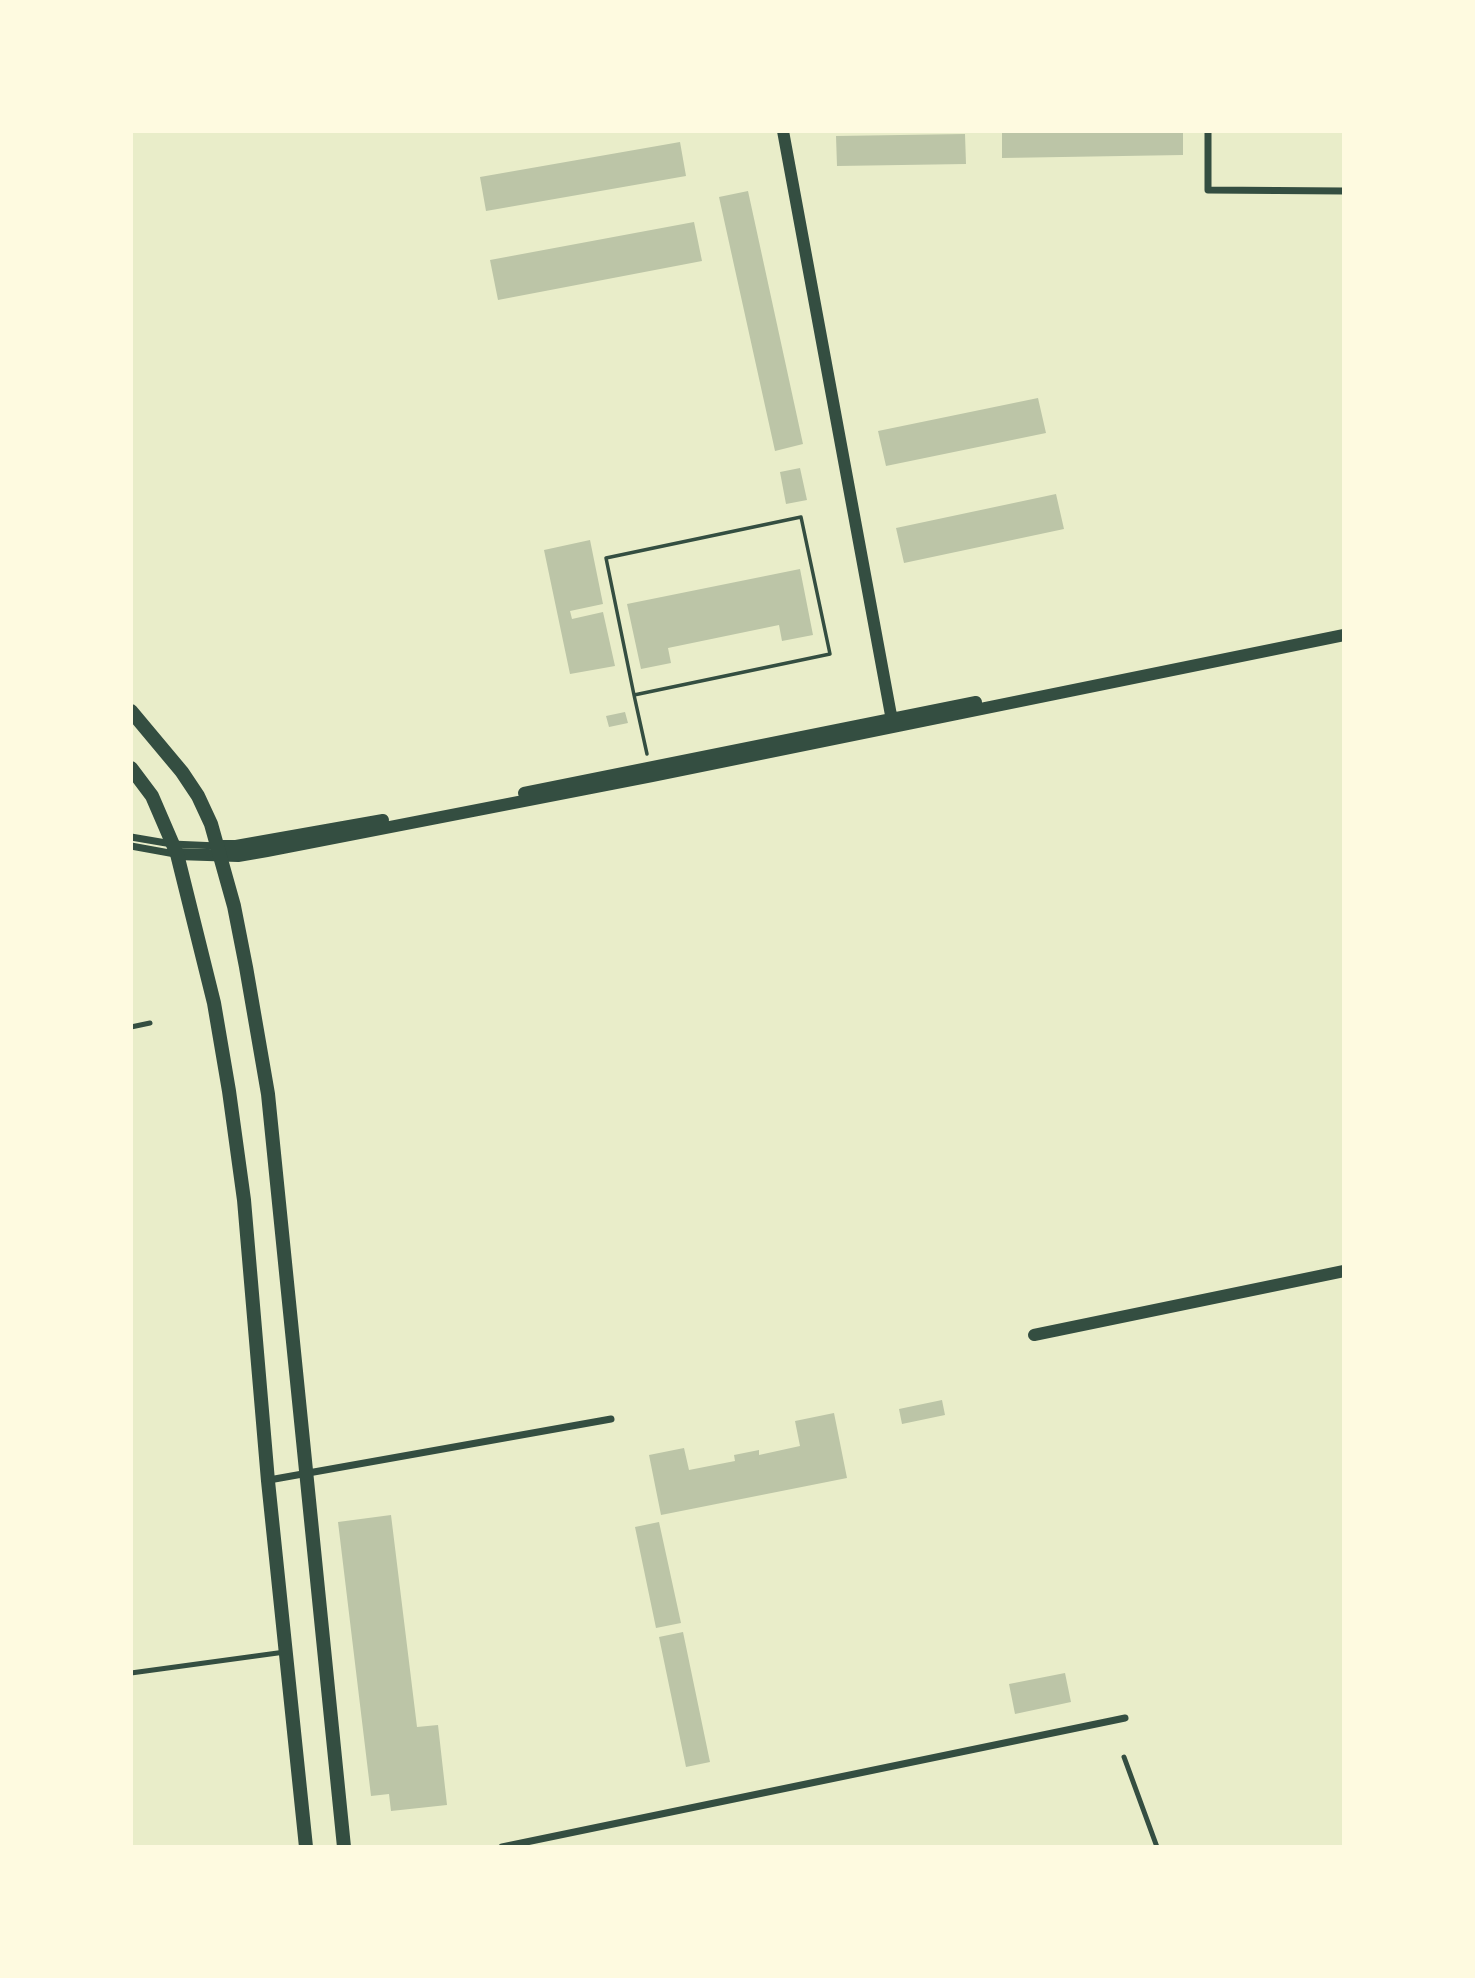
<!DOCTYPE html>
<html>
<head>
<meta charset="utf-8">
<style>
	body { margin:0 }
	#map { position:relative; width:1475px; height:1978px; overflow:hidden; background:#e9edc9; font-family:Lato,sans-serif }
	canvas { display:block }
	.frame { position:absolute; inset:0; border:133px solid #fefae0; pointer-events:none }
</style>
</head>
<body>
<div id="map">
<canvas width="1475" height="1978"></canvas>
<div class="frame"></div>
</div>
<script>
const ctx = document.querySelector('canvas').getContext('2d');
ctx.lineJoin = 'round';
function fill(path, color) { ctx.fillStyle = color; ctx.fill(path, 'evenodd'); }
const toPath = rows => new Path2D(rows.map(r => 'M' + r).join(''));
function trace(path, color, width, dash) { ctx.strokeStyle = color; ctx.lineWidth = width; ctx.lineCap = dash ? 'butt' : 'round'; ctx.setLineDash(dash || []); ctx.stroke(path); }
fill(toPath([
	[1002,131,1183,131,1183,155,1002,158],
	[965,134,966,164,837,166,836,136],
	[680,142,686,176,486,211,480,177],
	[748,191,803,444,775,451,719,197],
	[694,222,702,261,498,300,490,260],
	[1038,398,1046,433,886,466,878,431],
	[800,468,807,500,786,504,780,472],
	[1056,494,1064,529,904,563,896,528],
	[590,540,603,604,570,611,572,619,603,612,615,666,570,674,544,550],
	[800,569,813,635,782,641,779,625,668,648,671,663,641,669,627,604],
	[625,712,628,723,609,727,606,716],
	[942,1400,945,1415,902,1424,899,1409],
	[834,1413,847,1478,661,1515,649,1455,684,1448,689,1470,735,1461,734,1455,759,1450,759,1455,800,1446,795,1421],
	[391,1515,417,1727,438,1725,447,1805,391,1811,389,1794,371,1796,338,1522],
	[659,1522,681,1623,656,1628,635,1527],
	[683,1632,710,1762,686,1767,659,1637],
	[1065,1673,1071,1702,1015,1714,1009,1684]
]), '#bcc5a7');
trace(toPath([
	[634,695,830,654,801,517,606,558,634,695,647,754]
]), '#344e41', 3.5);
trace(toPath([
	[131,1027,150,1023],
	[131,1673,285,1652],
	[1124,1757,1157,1847]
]), '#344e41', 5);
trace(toPath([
	[1208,131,1208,190,1344,191],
	[131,837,172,844,218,846],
	[131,846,175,854],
	[269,1480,611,1419],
	[502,1847,1125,1718]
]), '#344e41', 7);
trace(toPath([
	[783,131,893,726],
	[524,793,976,702],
	[218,846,236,846,383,820],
	[177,854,238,856,267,851,652,776,1344,635],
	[1034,1335,1344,1271]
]), '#344e41', 12);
trace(toPath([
	[131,711,182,772,198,796,211,824,234,906,246,967,268,1094,344,1847],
	[131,768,152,796,177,854,214,1003,229,1091,244,1200,268,1481,306,1847]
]), '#344e41', 14);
</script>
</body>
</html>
